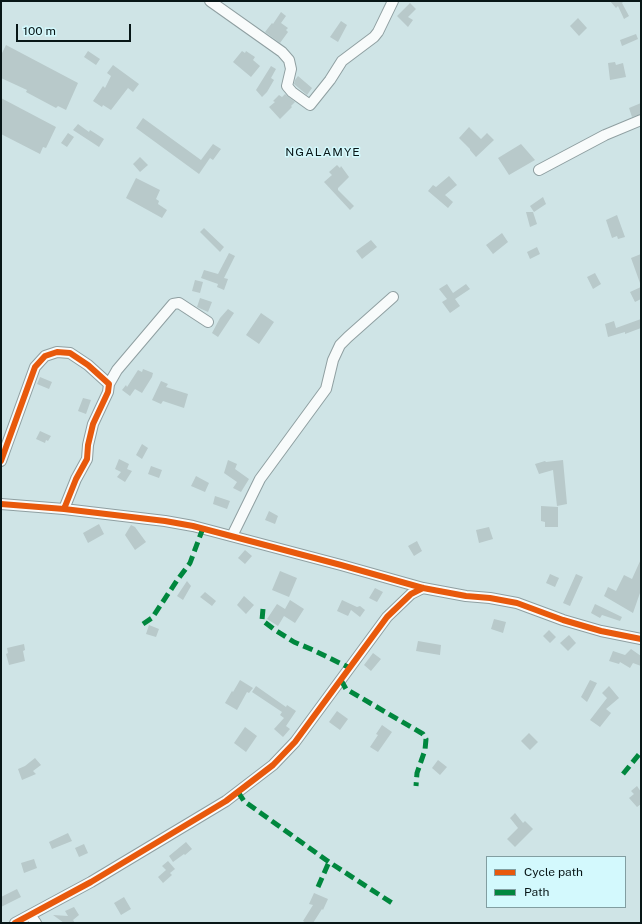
<!DOCTYPE html>
<html>
<head>
<meta charset="utf-8">
<style>
	body { margin:0 }
	#map { position:relative; width:642px; height:924px; overflow:hidden; background:#cfe4e6; font-family:"Public Sans",sans-serif }
	canvas { display:block }
	.frame { position:absolute; inset:0; border:2px solid #081617; pointer-events:none }
	.legend { position:absolute; left:486px; top:856px; width:140px; height:52px; box-sizing:border-box; background:#d3f9fd; border:1px solid #829ea1; margin:0; padding:5px 7px; list-style:none; font-size:12px; color:#081617 }
	.legend li { display:flex; align-items:center; gap:8px; height:20px }
	.legend b { width:20px; border:1px solid #829ea1 }
	.scale { position:absolute; left:16px; top:24px; width:115px; height:18px; box-sizing:border-box; border:2px solid #081617; border-top:0; padding-left:5px; font-size:12px; line-height:14px; white-space:nowrap; color:#081617; -webkit-text-stroke:3px #d3f9fd; paint-order:stroke }
</style>
</head>
<body>
<div id="map">
<canvas width="642" height="924"></canvas>
<div class="frame"></div>
<ul class="legend">
<li><b style="height:5px;background:#e8590c"></b>Cycle path</li>
<li><b style="height:5px;background:#00873e"></b>Path</li>
</ul>
<div class="scale">100 m</div>
</div>
<script>
const ctx = document.querySelector('canvas').getContext('2d');
ctx.lineJoin = 'round';
function fill(path, color) { ctx.fillStyle = color; ctx.fill(path, 'evenodd'); }
const toPath = rows => new Path2D(rows.map(r => 'M' + r).join(''));
function trace(path, color, width, dash) { ctx.strokeStyle = color; ctx.lineWidth = width; ctx.lineCap = dash ? 'butt' : 'round'; ctx.setLineDash(dash || []); ctx.stroke(path); }
function drawText(font, color, halo, rows, align = 'center') {
  ctx.font = font + ' "Public Sans",sans-serif'; ctx.lineWidth = 3; ctx.setLineDash([]); ctx.textBaseline = 'middle'; ctx.strokeStyle = halo; ctx.fillStyle = color; for (const [text, x, y, turn = 0] of rows) {
    ctx.save(); ctx.translate(x, y); ctx.rotate((+turn || 0) * Math.PI / 180); ctx.textAlign = isNaN(turn) ? turn : align; if (halo) ctx.strokeText(text, 0, 0); ctx.fillText(text, 0, 0); ctx.restore();
  }
}
fill(toPath([
	[610,1,624,1,622,3,629,16,624,19,618,6,616,8],
	[410,3,416,9,408,17,413,20,408,27,397,16],
	[281,12,286,16,281,23,288,28,286,30,288,32,280,43,265,32,272,23,273,24],
	[578,18,587,28,579,36,570,26],
	[341,21,347,25,338,42,330,37],
	[636,34,638,39,622,46,620,40],
	[6,45,78,83,66,110,58,106,56,108,26,92,27,90,1,78,1,55],
	[88,51,100,59,96,65,84,57],
	[242,51,245,53,246,51,255,57,253,60,260,66,251,77,233,62],
	[615,62,616,65,623,63,626,77,610,80,608,63],
	[113,65,139,84,133,92,128,88,111,110,103,105,102,107,93,101,103,86,105,88,111,76,107,73],
	[271,66,276,69,271,78,274,80,267,92,262,97,256,90],
	[298,76,312,88,307,95,294,84,295,80],
	[285,94,295,102,291,106,292,107,280,119,269,107,275,102,273,101,279,95,282,97],
	[1,98,56,127,46,148,43,147,40,154,1,134],
	[641,103,641,114,632,117,629,108],
	[143,118,201,160,213,144,221,149,213,160,210,158,199,174,136,128],
	[78,124,89,132,90,130,104,139,99,147,73,130],
	[469,127,481,139,487,133,494,140,476,157,470,150,470,149,459,138],
	[68,133,74,137,67,147,61,143],
	[521,144,535,160,509,175,498,158],
	[140,157,148,165,140,172,133,164],
	[337,165,340,168,341,166,349,177,338,188,338,190,354,206,350,210,324,182,332,175,329,172],
	[449,176,457,185,445,195,453,202,448,208,428,191,433,185,436,187],
	[136,178,160,190,156,199,159,201,158,204,167,210,162,218,126,198],
	[543,197,546,204,534,212,530,206],
	[526,212,533,212,537,224,530,227],
	[617,215,625,237,618,239,617,236,612,238,606,220],
	[204,228,224,247,220,252,200,232],
	[502,233,508,242,493,254,486,245],
	[371,240,377,247,362,259,356,251],
	[537,247,540,254,530,259,527,252],
	[229,253,235,256,224,278,228,279,224,290,217,287,218,284,201,278,204,270,218,274],
	[641,254,641,283,640,283,631,258],
	[595,273,601,284,593,289,587,277],
	[195,280,203,282,200,293,192,291],
	[447,284,453,293,466,284,470,289,455,299,460,306,450,313,442,302,447,299,439,289],
	[641,287,641,299,635,302,630,292],
	[200,298,212,302,208,312,197,307],
	[228,309,234,313,218,337,212,333,220,318],
	[261,313,274,322,259,344,246,335],
	[641,319,641,328,625,334,625,332,608,337,605,324,614,321,616,328],
	[143,369,153,373,152,377,142,393,135,389,130,396,122,390,126,385,127,387,138,370,142,372],
	[40,377,52,382,49,389,37,384],
	[161,381,168,384,166,387,188,394,184,408,163,401,161,404,152,400],
	[83,398,91,400,86,414,78,411],
	[40,431,51,436,48,441,46,440,45,443,36,439],
	[142,444,148,448,142,459,136,455],
	[119,459,129,464,127,469,132,471,125,482,117,477,121,472,115,469],
	[228,460,237,464,235,469,249,479,241,492,233,488,237,482,224,473],
	[563,460,567,504,557,506,553,470,539,474,535,464,545,461,546,462],
	[151,466,162,470,159,478,148,474],
	[196,476,209,483,205,492,191,486],
	[215,496,230,501,227,509,213,504],
	[541,506,558,507,558,527,545,527,545,522,541,521],
	[269,511,278,516,275,524,265,520],
	[99,524,104,534,88,543,83,533],
	[131,525,135,527,146,542,135,550,125,535],
	[489,527,493,539,479,543,476,530],
	[417,541,422,551,414,556,408,546],
	[245,550,252,556,245,564,238,558],
	[641,559,641,590,633,613,604,596,608,587,616,591,624,575,632,579],
	[280,571,297,578,289,597,272,590],
	[550,574,559,578,555,587,546,583],
	[576,574,583,577,570,606,563,603],
	[187,581,191,586,183,600,177,596],
	[375,588,383,592,377,602,369,598],
	[205,592,216,601,212,606,200,597],
	[244,596,254,605,246,614,237,605],
	[290,600,304,609,295,623,284,616,278,626,267,619,277,604,285,609],
	[342,600,357,607,360,606,365,610,360,617,351,610,348,616,337,611],
	[595,604,622,617,620,621,602,615,600,618,591,613],
	[494,619,506,622,503,633,491,629],
	[149,625,159,629,156,637,146,634],
	[549,630,556,637,550,643,543,636],
	[569,635,576,643,568,651,560,643],
	[418,641,441,645,440,655,416,651],
	[24,644,25,650,23,651,25,661,9,665,6,654,8,653,7,648],
	[631,649,641,656,641,666,633,663,630,668,620,662,619,664,609,661,613,651,625,655],
	[373,653,381,659,371,671,364,665],
	[240,680,253,688,249,693,247,692,237,710,225,703,232,691,233,692],
	[590,680,597,683,587,702,581,697],
	[256,686,286,707,287,705,296,711,286,726,290,729,283,737,274,729,284,718,280,715,282,712,252,692],
	[609,686,619,698,606,709,611,713,600,727,590,720,607,698,602,693],
	[337,711,348,719,340,730,329,722],
	[382,725,392,732,378,752,370,747,378,735,376,734],
	[245,727,257,736,246,752,234,743],
	[529,733,538,742,530,750,521,741],
	[35,758,41,765,33,771,36,774,22,780,18,769,25,766],
	[438,760,447,767,440,775,432,768],
	[637,786,641,792,641,804,637,807,629,798,634,794,631,791],
	[515,813,523,823,525,821,533,829,515,847,507,839,518,828,510,818],
	[68,833,72,841,52,849,49,842],
	[186,842,192,849,185,855,184,854,173,862,169,856],
	[84,844,88,853,79,857,75,848],
	[34,859,37,868,24,873,21,863],
	[168,861,175,869,170,873,172,875,163,883,158,877,166,870,162,866],
	[17,889,21,897,1,907,1,897],
	[314,893,328,899,323,910,322,909,313,923,306,923,303,921,313,905,309,904],
	[124,897,131,909,121,915,114,903],
	[74,907,79,915,73,920,75,923,64,923,53,915,68,916,65,911]
]), '#b8c9ca');
const minor = toPath([
	[210,1,282,52,289,60,291,69,287,86,292,92,310,105,330,80,342,61,374,37,378,32,393,1],
	[539,170,605,135,641,120],
	[109,384,117,370,173,304,179,303,208,322],
	[1,461,35,367,45,356,57,352,70,353,88,365,109,384,108,392,93,424,88,445,87,459,76,479,64,509],
	[1,504,64,509,165,521,193,526,341,565,423,588,466,596,490,598,517,603,563,620,601,631,641,639],
	[232,536,260,479,326,389,333,360,340,345,348,337,393,297],
	[30,915,36,923],
	[15,923,91,882,226,801,273,765,295,742,387,617,411,594,423,588]
]);
trace(minor, '#8f9fa1', 12);
trace(minor, '#f8fbfb', 10);
trace(toPath([
	[263,609,262,620,275,630,294,642,313,650,350,668],
	[143,624,152,618,178,579,190,563,203,528],
	[341,680,346,689,423,734,426,739,425,750,417,773,416,786],
	[623,774,641,752],
	[238,792,244,801,329,862,395,905],
	[318,887,329,862]
]), '#00873e', 5, [10, 5]);
trace(toPath([
	[1,461,35,367,45,356,57,352,70,353,88,365,109,384,108,392,93,424,88,445,87,459,76,479,64,509],
	[1,504,64,509,165,521,193,526,341,565,423,588,466,596,490,598,517,603,563,620,601,631,641,639],
	[15,923,91,882,226,801,273,765,295,742,387,617,411,594,423,588]
]), '#e8590c', 6);
ctx.letterSpacing = '1px';
drawText('12px', '#081617', '#d3f9fd', [
	["NGALAMYE",323,152]
]);
ctx.letterSpacing = '0px';
</script>
</body>
</html>
